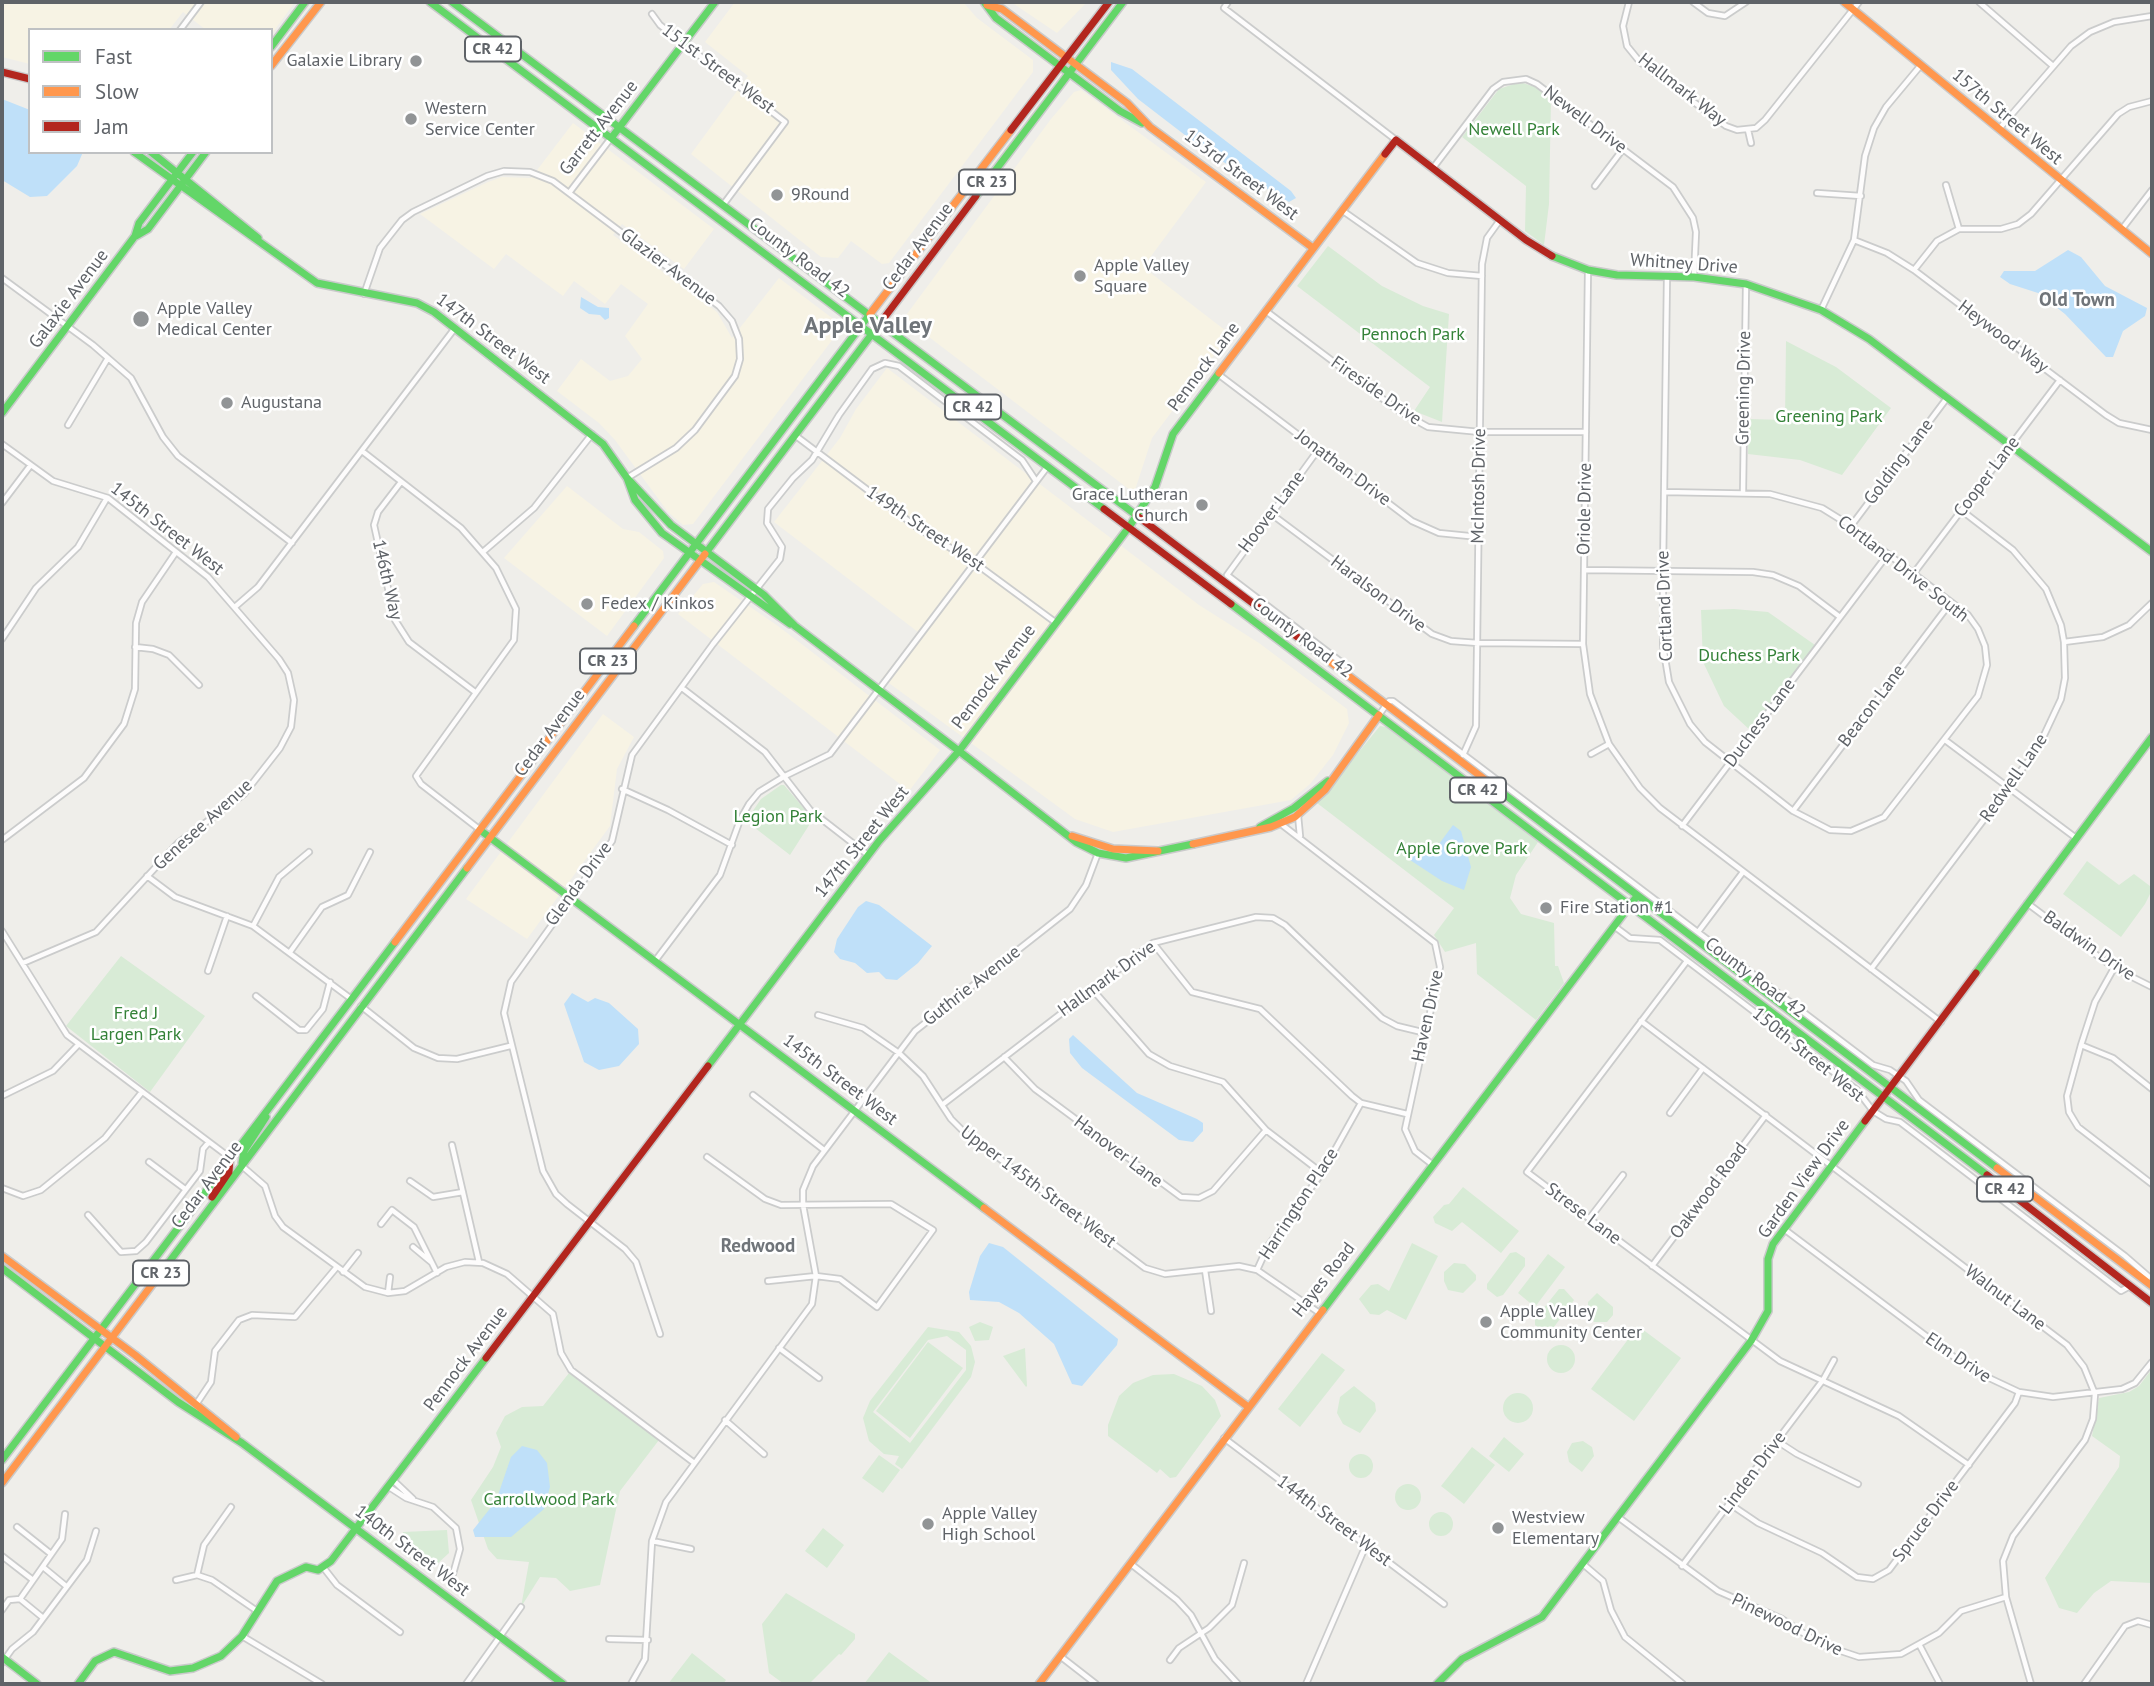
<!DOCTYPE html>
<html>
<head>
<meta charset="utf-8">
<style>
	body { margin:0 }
	#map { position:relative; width:2154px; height:1686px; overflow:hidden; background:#efeeea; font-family:"PT Sans",sans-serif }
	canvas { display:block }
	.frame { position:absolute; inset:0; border:4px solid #5f6368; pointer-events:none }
	.legend { position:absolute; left:28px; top:28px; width:245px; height:126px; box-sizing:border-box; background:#fff; border:2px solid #bfc1c3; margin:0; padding:9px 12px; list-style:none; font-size:21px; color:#5f6368 }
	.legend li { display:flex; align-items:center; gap:14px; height:35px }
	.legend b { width:35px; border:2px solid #bfc1c3 }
</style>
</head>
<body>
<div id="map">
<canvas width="2154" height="1686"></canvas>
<div class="frame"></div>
<ul class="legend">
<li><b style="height:9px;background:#63d668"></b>Fast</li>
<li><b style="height:9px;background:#ff974d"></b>Slow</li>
<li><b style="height:9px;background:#b3261e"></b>Jam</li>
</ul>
</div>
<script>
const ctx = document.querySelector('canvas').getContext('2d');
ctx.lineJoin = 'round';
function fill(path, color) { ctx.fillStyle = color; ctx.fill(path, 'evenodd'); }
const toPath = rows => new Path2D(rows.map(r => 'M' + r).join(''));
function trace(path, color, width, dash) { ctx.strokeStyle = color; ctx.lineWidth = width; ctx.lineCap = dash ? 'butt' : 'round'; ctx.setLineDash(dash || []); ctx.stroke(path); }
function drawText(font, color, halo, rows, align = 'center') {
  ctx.font = font + ' "PT Sans",sans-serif'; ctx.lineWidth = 5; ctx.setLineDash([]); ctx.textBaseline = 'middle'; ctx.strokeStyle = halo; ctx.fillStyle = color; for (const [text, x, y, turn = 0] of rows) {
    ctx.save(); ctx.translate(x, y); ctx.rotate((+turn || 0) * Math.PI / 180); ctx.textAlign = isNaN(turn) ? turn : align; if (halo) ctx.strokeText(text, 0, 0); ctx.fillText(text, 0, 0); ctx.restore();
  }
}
fill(toPath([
	[2,2,295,2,271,35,271,30,206,30,183,12,169,30,30,30,30,64,2,57],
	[735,2,963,2,977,18,1033,60,1033,72,889,263,882,264,851,241,838,258,821,257,691,154,748,76,705,42],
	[1011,2,1087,2,1057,33],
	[1081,90,1206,182,1143,267,1230,334,1152,438,1134,493,904,318,1051,119,1074,92],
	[573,123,714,229,684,269,622,224,613,235,717,312,732,338,779,278,836,321,839,331,693,524,683,525,668,512,615,440,599,423,557,391,581,359,610,381,628,376,642,359,625,336,648,304,621,284,605,304,574,281,563,296,506,254,494,269,420,214,488,182,502,177,531,178],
	[887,368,1199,605,1259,643,1347,709,1349,723,1333,755,1310,784,1291,800,1113,832,1075,819,882,678,918,632,774,522,840,438,856,409],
	[567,486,623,529,639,532,663,551,664,558,607,636,504,558],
	[714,582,778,626,940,750,909,791,678,614,703,584],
	[603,714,634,737,617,769,610,826,527,939,466,899]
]), '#f7f3e4');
fill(toPath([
	[1520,82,1535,87,1551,99,1549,204,1544,245,1525,231,1526,186,1462,137,1499,89],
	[1328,246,1382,286,1423,306,1449,314,1442,422,1414,411,1430,387,1297,286],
	[1786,341,1836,367,1891,408,1842,475,1800,460,1748,454,1749,419,1785,420],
	[1734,609,1768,612,1815,645,1751,731,1724,706,1703,662,1701,610],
	[1380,726,1386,727,1538,842,1516,875,1510,898,1521,914,1554,923,1555,966,1558,966,1564,983,1536,1020,1477,974,1476,943,1445,952,1434,935,1454,908,1317,803],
	[781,785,784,785,813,819,790,855,746,821,761,799],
	[2087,861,2119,885,2134,874,2150,886,2151,892,2145,904,2121,937,2063,894],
	[121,956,205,1016,150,1092,66,1026],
	[1463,1187,1519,1231,1501,1253,1462,1222,1452,1231,1435,1223,1433,1217,1444,1205,1449,1204],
	[1412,1243,1438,1256,1406,1320,1387,1310,1379,1315,1370,1314,1359,1299,1371,1285,1378,1284,1389,1291],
	[1516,1252,1525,1258,1525,1266,1503,1295,1497,1297,1487,1289,1487,1284,1510,1253],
	[1548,1254,1565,1267,1535,1307,1518,1293],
	[1454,1263,1465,1264,1476,1275,1476,1280,1463,1293,1448,1290,1444,1281,1444,1272],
	[1559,1289,1564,1289,1574,1300,1551,1331,1545,1333,1535,1325,1535,1319],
	[1597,1293,1613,1307,1613,1315,1607,1322,1594,1322,1588,1313,1588,1302],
	[980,1322,993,1327,989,1340,975,1341,969,1327],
	[1638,1326,1681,1358,1634,1421,1591,1389],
	[928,1327,959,1332,971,1346,975,1362,971,1377,902,1469,895,1464,899,1456,884,1454,869,1441,863,1418,870,1401],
	[947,1336,966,1350,966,1370,910,1443,873,1412,928,1340],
	[928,1342,963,1368,910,1438,876,1411],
	'1547 1359a14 14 0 1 1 28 0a14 14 0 1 1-28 0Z',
	[1025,1348,1027,1386,1026,1387,1003,1356],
	[1322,1353,1345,1370,1300,1427,1278,1409],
	[2152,1369,2152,1583,2111,1581,2094,1593,2077,1613,2059,1608,2045,1578,2119,1467,2120,1456,2092,1436,2099,1398,2129,1392,2139,1386],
	[569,1373,659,1440,620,1491,600,1585,570,1591,556,1578,540,1577,521,1607,529,1562,497,1559,488,1549,471,1500,493,1467,501,1447,496,1433,505,1416,522,1407,543,1406],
	[1174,1374,1202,1386,1215,1400,1221,1416,1176,1477,1170,1478,1160,1469,1157,1473,1108,1436,1108,1425,1119,1396,1133,1383,1153,1375],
	[1354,1386,1375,1403,1376,1411,1360,1433,1343,1424,1337,1413,1340,1397],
	'1503 1408a15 15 0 1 1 30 0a15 15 0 1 1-30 0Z',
	[1504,1437,1524,1454,1509,1472,1489,1456],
	[1583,1441,1592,1447,1594,1456,1582,1472,1569,1462,1567,1452,1572,1443],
	[1472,1447,1495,1465,1464,1504,1441,1486],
	'1349 1466a12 12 0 1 1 24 0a12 12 0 1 1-24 0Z',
	[879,1455,900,1470,883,1493,862,1478],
	'1395 1497a13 13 0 1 1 26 0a13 13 0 1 1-26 0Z',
	'1429 1524a12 12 0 1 1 24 0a12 12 0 1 1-24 0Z',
	[823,1528,844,1545,827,1568,805,1551],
	[447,1530,449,1553,436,1565,425,1564,401,1545,403,1532],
	[786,1593,855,1634,855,1639,841,1655,839,1654,809,1684,784,1684,769,1673,762,1624],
	[889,1652,933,1684,864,1684],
	[692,1653,726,1680,723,1684,668,1684]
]), '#d8ebd6');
fill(toPath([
	[1111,62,1132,69,1291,191,1296,198,1289,202,1207,152,1138,99,1111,70],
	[2,99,30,110,30,152,83,152,77,166,47,196,30,197,2,180],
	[2068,250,2081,257,2105,286,2147,308,2145,316,2123,331,2113,357,2106,357,2065,314,2038,293,2010,284,2000,277,2004,271,2035,271],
	[581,297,598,307,609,308,609,318,605,320,600,315,589,314,580,308],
	[1453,825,1461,831,1471,867,1464,890,1442,881,1410,860,1414,854,1439,844],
	[866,901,879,905,932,946,918,963,897,980,886,979,879,972,867,973,855,963,840,959,834,952,837,939,858,907],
	[572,993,588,1002,595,998,609,1003,638,1029,639,1044,619,1066,599,1070,584,1062,564,1004],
	[1073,1035,1137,1093,1197,1119,1203,1123,1203,1131,1193,1142,1179,1140,1082,1068,1070,1053,1069,1039],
	[989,1243,1003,1247,1118,1339,1117,1345,1082,1386,1072,1384,1054,1344,1019,1313,999,1302,970,1300,969,1292,980,1256],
	[522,1446,537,1450,547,1463,550,1487,544,1509,511,1537,475,1537,473,1530,496,1501,511,1457]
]), '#bfe0f9');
const street = toPath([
	[1228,2,1224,8,1396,140],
	[1629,2,1623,26,1627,46,1640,62,1726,126,1737,130,1756,128,1765,120,1859,2],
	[1693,2,1708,13,1725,16,1746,2],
	[1979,2,2053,66],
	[652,14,660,25,785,122,723,205],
	[180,30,201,2],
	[1999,129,2071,46,2090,32,2114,22,2152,16],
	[1748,130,1751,143],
	[1433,168,1493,89,1503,82,1526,79,1537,84,1673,187,1693,218,1696,232,1694,277],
	[1946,185,1959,229],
	[1595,186,1623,149],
	[569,193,611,138],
	[1817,193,1861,196],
	[1343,211,1417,263,1448,273,1482,276],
	[2122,229,2152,190],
	[1854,240,1887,253,1914,270,2106,415,2119,423,2152,430],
	[1588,270,1583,644,1590,694,1609,744,1640,788,1660,808,1941,1022],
	[1914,270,1937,241,1959,229,2001,229,2018,224,2031,214,2118,114,2129,107,2152,101],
	[2,278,93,345,131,378,163,437,178,456,292,543],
	[364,294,380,248,402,220,413,212,487,176,504,171,530,172,553,181,719,306,732,321,739,339,740,359,735,376,695,430,676,448,627,478],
	[1821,310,1854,240,1865,156,1874,128,1886,107,1921,65],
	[1266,311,1399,411,1428,427,1480,432,1586,432],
	[1218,374,1412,521,1439,533,1479,537],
	[68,425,108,358],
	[796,436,918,528,975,563,1055,622],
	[2,444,53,481,108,498,208,577,279,659,288,673,294,700,291,727,280,748,244,794,178,843,96,932,23,963],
	[1318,450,1227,575,1345,665],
	[362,451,461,528,496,568,516,609,514,640,416,776,421,784,479,829],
	[401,482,378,512,374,525,395,620,409,642,475,692],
	[1664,492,1770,494,1822,508,1851,526,1951,602,1968,615,1978,629,1985,646,1987,665,1978,696,1884,817,1851,831,1830,830,1793,811,1705,742,1690,724,1669,682,1663,646,1663,571,1667,276],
	[1743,493,1746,284],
	[2,503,30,466],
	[1270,513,1432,634,1451,641,1478,643,1583,644],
	[1851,526,1947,398],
	[484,551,534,508,592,434],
	[1584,570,1753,572,1773,575,1799,586,1840,617],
	[1914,573,2060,380],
	[236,606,258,587,455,328],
	[2,639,36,588,78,547,107,498],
	[2064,642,2103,637,2129,625,2152,603],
	[135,647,153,649,169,655,199,685],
	[682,688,765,752,810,810,868,855],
	[1379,715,1389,701,1393,701,1873,1065,1890,1070,1906,1081,1919,1100,2125,1256,2148,1276,2147,1281],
	[1945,740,2076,838],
	[1591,754,1609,744],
	[1463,755,1476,726,1482,264,1487,238,1500,220],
	[622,789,668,810,732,845],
	[1793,811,1951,602],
	[1298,815,1300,836],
	[1281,824,1435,943,1440,967,1405,1129,1415,1151,1433,1165],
	[1682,826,1888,554],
	[2,840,84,778,124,724,135,689,136,623,142,602,176,552],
	[147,876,175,897,253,926,350,998],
	[2027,903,2114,968,2152,987],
	[253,926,279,877,309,852],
	[1614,926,1630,938,1660,940,1857,1090,1873,1111,1886,1119,1900,1122,2121,1291,2130,1286],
	[2,931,67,1035,229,1157],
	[1698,932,1743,872],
	[1153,943,1192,992,1260,1009,1352,1096,1361,1103,1407,1114],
	[290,952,322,907,348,895,370,852],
	[655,961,720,875,740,820,749,804,759,792,785,776,830,754,1048,466],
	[1687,961,1527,1172,1780,1361,1899,1416,1969,1465],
	[2114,968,2095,1002,2081,1045,2067,1096,2069,1112,2078,1127,2152,1184],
	[1871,969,2038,748,2061,699,2065,678,2064,642,2061,625,2046,589,2013,550,1961,510],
	[208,971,227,916],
	[1092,989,1149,1054,1170,1066,1223,1082,1266,1130,1322,1173],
	[256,996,299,1030,306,1030,323,1009,330,982],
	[361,1006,414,1048,438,1058,457,1059,510,1046],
	[818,1015,863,1028,899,1053,923,1076,951,1119,963,1131,1145,1268,1165,1274,1239,1266,1257,1270,1318,1312],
	[1641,1021,2067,1345,2084,1367,2095,1394,2093,1419,2085,1440,2013,1536,2003,1561,2006,1597,2031,1684],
	[2081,1045,2113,1058,2152,1089],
	[1004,1057,1035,1089,1181,1197,1199,1198,1213,1191,1266,1130],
	[753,1095,824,1150],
	[2,1096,53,1071,79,1044],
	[942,1105,1153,943,1256,917,1273,918,1285,925,1382,1018,1397,1026,1426,1033],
	[1670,1113,1703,1068],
	[452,1145,479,1262],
	[707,1157,765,1199,781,1205,891,1204,933,1230,877,1307,840,1279,816,1276,768,1281],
	[149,1162,185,1189],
	[242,1166,265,1186,275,1216,283,1227,365,1287,388,1293,405,1291,446,1267,465,1262,483,1263,507,1274,553,1314,561,1353,571,1370,693,1462],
	[410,1181,433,1197,463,1192],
	[2,1188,23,1196,41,1190,105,1138,142,1092],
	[88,1215,121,1252,136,1251,146,1242,200,1171,203,1149,209,1142],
	[1589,1219,1623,1175],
	[381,1224,392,1210,414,1227,437,1273],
	[1784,1229,1970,1369,2019,1392,2053,1397,2122,1389,2135,1383,2152,1362],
	[413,1247,431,1262],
	[1652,1266,1766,1115],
	[1205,1270,1211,1311],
	[1257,1270,1268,1246,1322,1173,1361,1103],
	[343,1272,358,1253],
	[388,1293,390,1277],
	[660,1334,636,1262,625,1249,567,1204,556,1194,543,1171,504,1013,511,982,612,841,632,755,713,644,780,559,782,547,767,523,768,509,793,478,812,460,839,415,872,369,885,363,899,366,1022,460,1036,481],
	[779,1348,819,1378],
	[197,1403,211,1382,215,1351,239,1320,252,1315,295,1317,336,1268],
	[725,1420,764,1454],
	[1224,1438,1444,1604],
	[1777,1441,1797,1454,1858,1484],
	[394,1481,413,1499],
	[389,1487,406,1498,433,1507,456,1528,460,1549,453,1574],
	[1730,1504,1758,1523,1822,1553,1857,1577,1873,1579,1889,1570,2015,1403,2019,1392],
	[1618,1517,1718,1591,1782,1619,1820,1644,1859,1657,1901,1654,1939,1633,1961,1611,2006,1597],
	[17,1527,51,1554],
	[652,1541,691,1549],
	[2,1556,33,1580],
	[1131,1564,1177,1600,1191,1615,1215,1659,1238,1684],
	[1583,1564,1603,1581,1611,1610,1625,1637,1683,1684],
	[1682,1566,1823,1380,1834,1360],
	[43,1567,66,1586],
	[323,1567,337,1585,400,1632],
	[197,1575,204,1545,231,1507],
	[176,1580,197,1575,212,1580,257,1611],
	[20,1599,42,1617],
	[2,1610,9,1600,20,1599,62,1539,65,1514],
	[242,1636,322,1684],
	[609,1639,648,1640],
	[1920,1646,1940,1684],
	[1060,1656,1096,1684],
	[1170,1660,1179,1648,1209,1628,1232,1605,1244,1563],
	[2,1663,12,1649,33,1632,87,1560,96,1531],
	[466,1684,521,1607],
	[631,1684,645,1659,652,1541,666,1502,812,1304,816,1276,803,1205,803,1190,813,1166,915,1031,1070,909,1086,885,1098,853],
	[1306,1684,1366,1545],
	[2084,1684,2125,1626,2138,1621,2152,1625]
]);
const fast = toPath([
	[430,2,1104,509],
	[452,2,1136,515],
	[984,2,996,18,1120,111,1142,123],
	[271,47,305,2],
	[612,137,715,2],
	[134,152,317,283,417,303,434,312,603,444,627,478,635,500,662,533,790,624],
	[151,152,258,238],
	[976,196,1123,2],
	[136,236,148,229,206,152],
	[1552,256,1588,270,1617,275,1694,277,1746,284,1821,310,1869,339,2152,552],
	[2,413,135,236,139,223,193,152],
	[627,478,671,525,764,595,795,626,959,751,879,841,708,1066],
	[705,554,881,322],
	[1231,604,1987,1175],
	[634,626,870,314],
	[1496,788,1997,1168],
	[1260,827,1294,808,1328,781],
	[480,830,984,1208],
	[1193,844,1126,858,1098,853,1076,842,959,751,1129,527,1155,487,1173,434,1219,373],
	[1976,973,2152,737],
	[242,1163,244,1151,266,1117],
	[2,1268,178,1402,242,1443,563,1684],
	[160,1274,467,868],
	[1323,1310,1637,896],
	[2,1460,395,942],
	[2,1657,37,1684],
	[78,1684,95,1661,114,1652,170,1671,193,1668,221,1656,242,1636,277,1581,306,1567,318,1570,331,1561,486,1358],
	[1437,1684,1462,1659,1542,1617,1751,1341,1768,1311,1768,1259,1773,1244,1865,1121]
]);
const slow = toPath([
	[1844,2,2152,254],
	[987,5,1002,9,1127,103,1150,127,1313,248],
	[271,66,321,2],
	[870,314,1011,130],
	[1219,373,1385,154],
	[1308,645,1496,788],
	[1072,836,1113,849,1158,851],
	[1193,844,1271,827,1295,817,1325,790,1379,715],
	[467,868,705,554],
	[395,942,634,626],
	[1997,1168,2152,1286],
	[984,1208,1247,1406],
	[2,1256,135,1355,236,1437],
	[2,1483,160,1274],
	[1039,1684,1323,1310]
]);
const jam = toPath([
	[2,72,30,79],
	[1011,130,1109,2],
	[1385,154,1396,140,1526,240,1552,256],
	[881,322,976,196],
	[1104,509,1231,604],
	[1136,515,1308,645],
	[1865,1121,1976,973],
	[1987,1175,2152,1303],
	[212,1197,229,1172,230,1158],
	[486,1358,708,1066]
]);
trace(street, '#cbcccc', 8);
trace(fast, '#cacacb', 10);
trace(slow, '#cacacb', 10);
trace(jam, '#cacacb', 10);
trace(street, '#fdfcfc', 4.5);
trace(fast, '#63d668', 7);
trace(slow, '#ff974d', 7);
trace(jam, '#b3261e', 7);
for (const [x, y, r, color] of [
	[416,61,7,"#919496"],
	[411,119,7,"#919496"],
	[777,195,7,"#919496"],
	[1080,276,7,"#919496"],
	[141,319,9,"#919496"],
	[227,403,7,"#919496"],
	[1202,505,7,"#919496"],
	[587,604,7,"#919496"],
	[1546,908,7,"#919496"],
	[1486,1322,7,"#919496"],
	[928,1524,7,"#919496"],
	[1498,1528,7,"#919496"]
]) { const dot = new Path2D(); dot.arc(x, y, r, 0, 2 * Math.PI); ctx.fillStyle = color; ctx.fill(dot); trace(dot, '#fff', 2.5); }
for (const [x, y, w] of [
	[493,49,56],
	[987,182,56],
	[973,407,56],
	[608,661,56],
	[1478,790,56],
	[2005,1189,56],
	[161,1273,56]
]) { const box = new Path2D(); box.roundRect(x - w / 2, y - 12.5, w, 25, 5); ctx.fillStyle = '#fff'; ctx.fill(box); trace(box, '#5f6368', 2); }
drawText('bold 16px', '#5f6368', null, [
	["CR 42",493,49],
	["CR 23",987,182],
	["CR 42",973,407],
	["CR 23",608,661],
	["CR 42",1478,790],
	["CR 42",2005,1189],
	["CR 23",161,1273]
]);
drawText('18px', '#5f6368', '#fff', [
	["Galaxie Library",402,61,"right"],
	["Western",425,109],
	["Service Center",425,130],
	["9Round",791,195],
	["Apple Valley",1094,266],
	["Square",1094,287],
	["Apple Valley",157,309],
	["Medical Center",157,330],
	["Augustana",241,403],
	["Grace Lutheran",1188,495,"right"],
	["Church",1188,516,"right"],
	["Fedex / Kinkos",601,604],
	["Fire Station #1",1560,908],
	["Apple Valley",1500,1312],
	["Community Center",1500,1333],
	["Apple Valley",942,1514],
	["High School",942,1535],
	["Westview",1512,1518],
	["Elementary",1512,1539]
], 'left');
drawText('18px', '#5f6368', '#fff', [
	["151st Street West",718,69,37],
	["Hallmark Way",1682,90,38],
	["157th Street West",2007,117,40],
	["Newell Drive",1585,120,37],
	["Garrett Avenue",599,128,-52],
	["153rd Street West",1241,175,37],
	["Cedar Avenue",918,247,-53],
	["County Road 42",799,258,37],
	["Whitney Drive",1684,264,4],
	["Glazier Avenue",668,267,37],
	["Galaxie Avenue",69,299,-53],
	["Heywood Way",2003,337,37],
	["147th Street West",493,339,37],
	["Pennock Lane",1204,367,-53],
	["Greening Drive",1744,388,-89],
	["Fireside Drive",1376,391,35],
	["Golding Lane",1899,462,-53],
	["Jonathan Drive",1343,468,37],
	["Cooper Lane",1987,477,-53],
	["McIntosh Drive",1479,486,-89],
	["Oriole Drive",1585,509,-89],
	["Hoover Lane",1272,512,-53],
	["145th Street West",167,529,38],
	["149th Street West",925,529,34],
	["Cortland Drive South",1903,569,38],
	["146th Way",387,580,77],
	["Haralson Drive",1378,594,37],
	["Cortland Drive",1665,606,-92],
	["County Road 42",1302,638,37],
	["Pennock Avenue",994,677,-53],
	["Beacon Lane",1872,706,-53],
	["Duchess Lane",1760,723,-53],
	["Cedar Avenue",550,733,-53],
	["Redwell Lane",2014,778,-55],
	["Genesee Avenue",203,825,-42],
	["147th Street West",862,842,-51],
	["Glenda Drive",579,884,-54],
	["Baldwin Drive",2089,946,35],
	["County Road 42",1755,978,37],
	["Hallmark Drive",1107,979,-36],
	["Guthrie Avenue",972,986,-38],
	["Haven Drive",1428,1016,-78],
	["150th Street West",1808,1055,39],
	["145th Street West",840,1080,37],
	["Hanover Lane",1118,1152,37],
	["Garden View Drive",1804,1179,-54],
	["Cedar Avenue",207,1185,-53],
	["Upper 145th Street West",1038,1187,37],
	["Oakwood Road",1709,1191,-53],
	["Harrington Place",1299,1204,-57],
	["Strese Lane",1583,1214,37],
	["Hayes Road",1324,1280,-52],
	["Walnut Lane",2005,1298,37],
	["Elm Drive",1958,1358,34],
	["Pennock Avenue",466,1359,-53],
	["Linden Drive",1753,1473,-53],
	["144th Street West",1334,1521,37],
	["Spruce Drive",1926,1521,-53],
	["140th Street West",412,1551,37],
	["Pinewood Drive",1787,1625,26]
]);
drawText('18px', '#348238', '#fff', [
	["Newell Park",1514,130],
	["Pennoch Park",1413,335],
	["Greening Park",1829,417],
	["Duchess Park",1749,656],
	["Legion Park",778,817],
	["Apple Grove Park",1462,849],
	["Fred J",136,1014],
	["Largen Park",136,1035],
	["Carrollwood Park",549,1500]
]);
drawText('bold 19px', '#70757a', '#fff', [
	["Old Town",2077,301],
	["Redwood",758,1247]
]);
drawText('bold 24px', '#70757a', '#fff', [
	["Apple Valley",868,326]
]);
</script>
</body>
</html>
